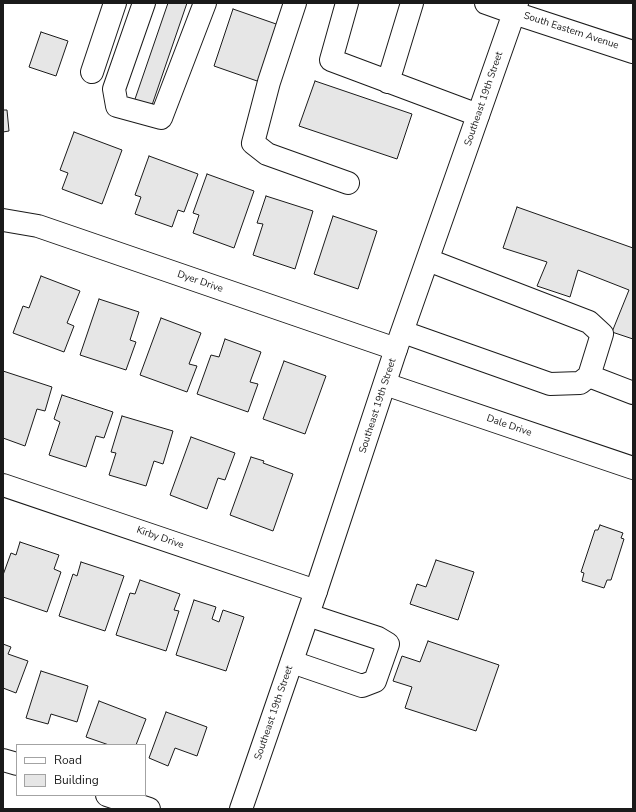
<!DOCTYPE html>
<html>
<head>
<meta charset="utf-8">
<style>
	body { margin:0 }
	#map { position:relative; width:636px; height:812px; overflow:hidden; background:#fff; font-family:"Nunito Sans",sans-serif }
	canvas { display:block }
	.frame { position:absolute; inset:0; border:4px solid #1a1a1a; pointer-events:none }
	.legend { position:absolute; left:16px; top:744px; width:130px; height:52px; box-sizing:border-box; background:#fff; border:1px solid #a3a3a3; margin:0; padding:5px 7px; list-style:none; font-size:12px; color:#1a1a1a }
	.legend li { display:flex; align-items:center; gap:8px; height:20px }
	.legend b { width:20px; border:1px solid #a3a3a3 }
</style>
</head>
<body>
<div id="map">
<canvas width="636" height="812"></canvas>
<div class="frame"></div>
<ul class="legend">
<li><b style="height:5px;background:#fff"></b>Road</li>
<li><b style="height:11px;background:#e6e6e6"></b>Building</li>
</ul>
</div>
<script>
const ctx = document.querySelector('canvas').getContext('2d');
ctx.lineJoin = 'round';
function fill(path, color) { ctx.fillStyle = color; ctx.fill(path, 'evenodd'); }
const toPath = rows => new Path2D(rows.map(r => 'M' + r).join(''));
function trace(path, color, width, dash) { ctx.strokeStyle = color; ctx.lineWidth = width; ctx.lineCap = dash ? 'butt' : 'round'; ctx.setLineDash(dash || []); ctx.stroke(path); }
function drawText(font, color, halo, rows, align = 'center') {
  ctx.font = font + ' "Nunito Sans",sans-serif'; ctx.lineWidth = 3; ctx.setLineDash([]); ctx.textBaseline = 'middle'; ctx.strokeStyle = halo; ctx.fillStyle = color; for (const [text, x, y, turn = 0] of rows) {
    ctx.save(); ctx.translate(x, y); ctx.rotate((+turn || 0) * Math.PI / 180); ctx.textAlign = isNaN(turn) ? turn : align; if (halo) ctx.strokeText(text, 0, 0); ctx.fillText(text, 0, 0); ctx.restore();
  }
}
const building = toPath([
	[168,3,187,3,151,108,134,102,168,3],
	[233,9,279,25,260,82,214,66,233,9],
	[41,32,68,41,56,76,29,67,41,32],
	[315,81,412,114,397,159,299,126,315,81],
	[3,110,7,110,9,131,3,132,3,110],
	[74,132,122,150,102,204,62,189,68,173,60,170,74,132],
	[149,156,198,174,184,212,178,210,172,227,135,214,141,197,135,195,149,156],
	[207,174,254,191,234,248,193,233,199,215,193,213,207,174],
	[266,196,313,211,295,269,253,255,263,224,257,223,266,196],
	[517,207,633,248,633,339,612,332,629,290,578,270,570,297,537,286,547,262,503,248,517,207],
	[333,216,377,231,358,289,314,274,333,216],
	[41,276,80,291,67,323,74,326,64,352,13,333,23,306,29,308,41,276],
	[99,299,139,312,130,340,136,342,126,370,80,355,99,299],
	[161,318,201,333,189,364,197,366,187,392,140,375,161,318],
	[225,339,261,352,250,382,258,384,248,412,197,394,211,355,219,357,225,339],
	[284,361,326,376,305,434,263,419,284,361],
	[3,371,52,387,45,411,37,409,25,446,3,438,3,371],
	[62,395,113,412,104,438,96,436,86,467,49,455,60,422,54,419,62,395],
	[122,416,173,431,163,464,154,461,146,486,109,475,116,453,111,452,122,416],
	[191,437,235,453,225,480,218,478,207,509,170,495,191,437],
	[251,457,264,461,263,463,293,474,273,531,230,515,251,457],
	[600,525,623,533,621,538,624,539,611,580,607,580,604,588,582,581,584,573,581,572,595,530,598,530,600,525],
	[20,542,59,555,54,569,61,572,47,612,3,597,3,575,11,553,16,555,20,542],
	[436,560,474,572,458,620,410,604,417,584,426,587,436,560],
	[81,562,124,576,105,631,59,616,73,574,77,576,81,562],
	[140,580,180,594,174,610,179,611,166,651,116,635,130,593,135,594,140,580],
	[194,600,216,607,212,619,219,622,223,610,244,617,226,671,176,655,194,600],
	[428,641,499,665,476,731,405,708,412,687,393,681,402,656,420,662,428,641],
	[3,644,11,647,8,654,28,661,16,693,3,688,3,644],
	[41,671,88,686,77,722,51,714,48,724,26,718,41,671],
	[99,701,146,719,136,745,109,745,86,737,99,701],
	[166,712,207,727,197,756,175,748,168,766,149,758,166,712]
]);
fill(building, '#e6e6e6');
trace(building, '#1a1a1a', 1);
const minor = toPath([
	[144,3,114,89,117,106,161,118,205,3],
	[295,3,269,82,253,143,267,154,348,183],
	[347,3,331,60,478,115],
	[517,3,514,13,633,52],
	[92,72,115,3],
	[388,82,412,3],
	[3,220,38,226,396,349],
	[403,332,550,384,580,383,589,376,602,334,589,322,428,260],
	[589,376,633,393],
	[385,384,633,468],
	[3,485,316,591],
	[292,662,362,686,375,681,388,644,378,638,308,615],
	[3,760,17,764],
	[107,795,149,809]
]);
const major = toPath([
	[241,809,316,591,396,349,514,13,486,3]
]);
trace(minor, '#1a1a1a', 24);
trace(major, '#1a1a1a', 24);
trace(minor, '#fff', 22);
trace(major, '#fff', 22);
drawText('10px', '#1a1a1a', '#fff', [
	["South Eastern Avenue",571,31,18],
	["Southeast 19th Street",484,99,-71],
	["Dyer Drive",200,282,19],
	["Southeast 19th Street",378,406,-72],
	["Dale Drive",509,426,19],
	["Kirby Drive",160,538,19],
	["Southeast 19th Street",274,713,-71]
]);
</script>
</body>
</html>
